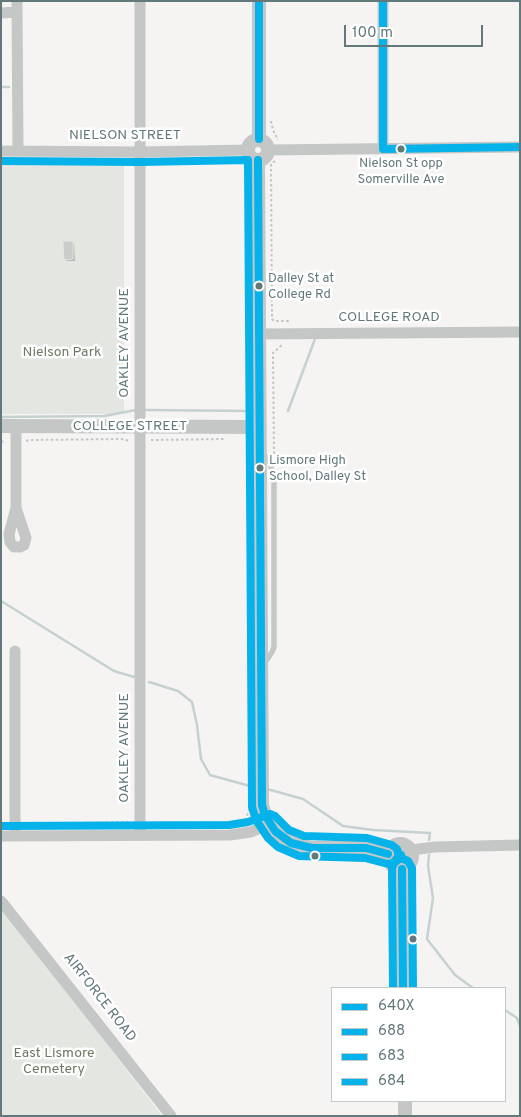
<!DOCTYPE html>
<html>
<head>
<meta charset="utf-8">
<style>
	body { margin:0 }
	#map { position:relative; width:521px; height:1117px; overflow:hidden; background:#f5f4f3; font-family:Overpass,sans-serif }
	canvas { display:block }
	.frame { position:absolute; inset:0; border:2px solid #63787b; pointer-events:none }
	.legend { position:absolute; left:331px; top:987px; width:175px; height:115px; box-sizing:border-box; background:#fff; border:1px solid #c1c9ca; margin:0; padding:6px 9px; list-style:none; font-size:15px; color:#63787b }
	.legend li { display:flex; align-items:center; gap:10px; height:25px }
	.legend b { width:25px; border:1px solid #c1c9ca }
	.scale { position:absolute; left:344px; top:25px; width:139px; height:22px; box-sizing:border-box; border:2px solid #63787b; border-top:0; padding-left:6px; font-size:15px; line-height:18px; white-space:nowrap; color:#63787b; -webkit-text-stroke:4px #fff; paint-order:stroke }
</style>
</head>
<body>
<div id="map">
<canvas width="521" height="1117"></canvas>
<div class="frame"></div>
<ul class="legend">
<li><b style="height:6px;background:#05b2e9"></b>640X</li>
<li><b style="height:6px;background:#05b2e9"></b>688</li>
<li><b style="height:6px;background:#05b2e9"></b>683</li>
<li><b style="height:6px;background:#05b2e9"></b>684</li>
</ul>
<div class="scale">100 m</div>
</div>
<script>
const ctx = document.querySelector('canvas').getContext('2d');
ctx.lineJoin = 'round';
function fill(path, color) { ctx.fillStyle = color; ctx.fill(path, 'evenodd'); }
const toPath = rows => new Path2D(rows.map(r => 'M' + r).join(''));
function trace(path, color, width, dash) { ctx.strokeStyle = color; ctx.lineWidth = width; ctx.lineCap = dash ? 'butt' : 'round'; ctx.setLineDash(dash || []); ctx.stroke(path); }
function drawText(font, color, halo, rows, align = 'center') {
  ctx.font = font + ' Overpass,sans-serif'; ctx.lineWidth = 5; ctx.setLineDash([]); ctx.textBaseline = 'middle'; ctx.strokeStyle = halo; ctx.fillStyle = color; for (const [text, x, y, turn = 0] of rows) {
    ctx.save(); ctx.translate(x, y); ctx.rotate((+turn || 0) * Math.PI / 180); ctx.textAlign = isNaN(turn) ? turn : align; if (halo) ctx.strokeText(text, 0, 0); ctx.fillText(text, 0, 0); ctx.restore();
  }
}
fill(toPath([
	[124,162,124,414,1,414,1,164],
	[1,905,162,1116,1,1116]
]), '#e4e6e1');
fill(toPath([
	[72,242,74,244,75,261,67,261,65,259]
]), '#0003');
trace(toPath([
	[1,87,9,87],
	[144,410,253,411],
	[288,411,315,339],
	[1,417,104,416,136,410],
	[1,601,114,671,134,677],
	[149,682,178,691,192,702,197,725,201,759,210,775,257,788],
	[267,789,303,799,343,826,373,830,430,833,429,840],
	[429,855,428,866,433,898,427,939,455,975,473,988],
	[505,1010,517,1018,520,1026]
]), '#c5d1d1', 2.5);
const building = toPath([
	[63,241,73,241,73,259,64,260,63,241]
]);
fill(building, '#cacbcb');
trace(building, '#e4e4e3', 1);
trace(toPath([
	[271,121,273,130,278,140],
	[275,161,271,164,272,319,274,321,288,321,288,324],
	[151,440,226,439],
	[1,441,6,443],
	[26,441,29,440,121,439,130,441],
	[274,454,273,353,283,344],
	[150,823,239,822,246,819,250,807],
	[26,824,131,822]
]), '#c3c4c5', 2, [2.5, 2.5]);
trace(toPath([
	[262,452,270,463,274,478,274,647,272,652,264,664]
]), '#c5c7c7', 5.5);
trace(toPath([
	[17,1,18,151],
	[1,13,17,12],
	[383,149,383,1],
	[269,150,520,147],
	[1,151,140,152,248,150],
	[259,334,520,332],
	[16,426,16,508,9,534,10,542,14,547,20,547,24,545,26,538,16,508],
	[140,835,140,1],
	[1,836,230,835,251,832,269,824],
	[15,836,15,651],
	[411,850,435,847,520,845],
	[1,901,171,1116]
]), '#c5c7c7', 11);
trace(toPath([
	[259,1,259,139],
	'248 150a10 10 0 1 1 20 0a10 10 0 1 1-20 0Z',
	[258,160,262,805,265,815,275,831,291,843,302,846,312,848,366,848,388,854],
	[1,426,260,427],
	'388 856a12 12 0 1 1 24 0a12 12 0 1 1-24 0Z',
	[402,869,403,988],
	[405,1101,405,1116]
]), '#c5c7c7', 14);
trace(toPath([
	[259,1,259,139],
	[258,160,262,805,265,815,275,831,291,843,312,848,366,848,388,854],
	[402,869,403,988]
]), '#05b2e9', 8);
trace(toPath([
	[1,161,140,162,248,160,252,807,256,820,268,838,278,847,299,856,365,858,388,864,393,863,400,855,401,855,401,858,394,863,392,868,393,988]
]), '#05b2e9', 8);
trace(toPath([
	[1,826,229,825,248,822,270,814,275,816,289,830,304,836,367,838,392,845,397,849,399,857,408,861,412,868,413,988]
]), '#05b2e9', 8);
trace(toPath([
	[383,1,383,149,520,147]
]), '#05b2e9', 8);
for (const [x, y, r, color] of [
	[401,149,4.5,"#63787b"],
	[259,286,4.5,"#63787b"],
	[260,468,4.5,"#63787b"],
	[315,856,4.5,"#63787b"],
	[413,939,4.5,"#63787b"]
]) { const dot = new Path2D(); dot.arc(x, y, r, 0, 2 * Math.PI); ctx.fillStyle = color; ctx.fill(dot); trace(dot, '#fff', 2); }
drawText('13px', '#63787b', '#fff', [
	["Nielson St opp",401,164,"center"],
	["Somerville Ave",401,180,"center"],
	["Dalley St at",268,279],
	["College Rd",268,295],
	["Lismore High",269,461],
	["School, Dalley St",269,477]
], 'left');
drawText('14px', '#63787b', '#fff', [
	["NIELSON STREET",125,136],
	["COLLEGE ROAD",389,318],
	["OAKLEY AVENUE",125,343,-90],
	["COLLEGE STREET",130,427],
	["OAKLEY AVENUE",125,748,-90],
	["AIRFORCE ROAD",99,998,52]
]);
drawText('14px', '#6e7965', '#fff', [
	["Nielson Park",62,353],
	["East Lismore",54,1054],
	["Cemetery",54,1070]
]);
</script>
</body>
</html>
